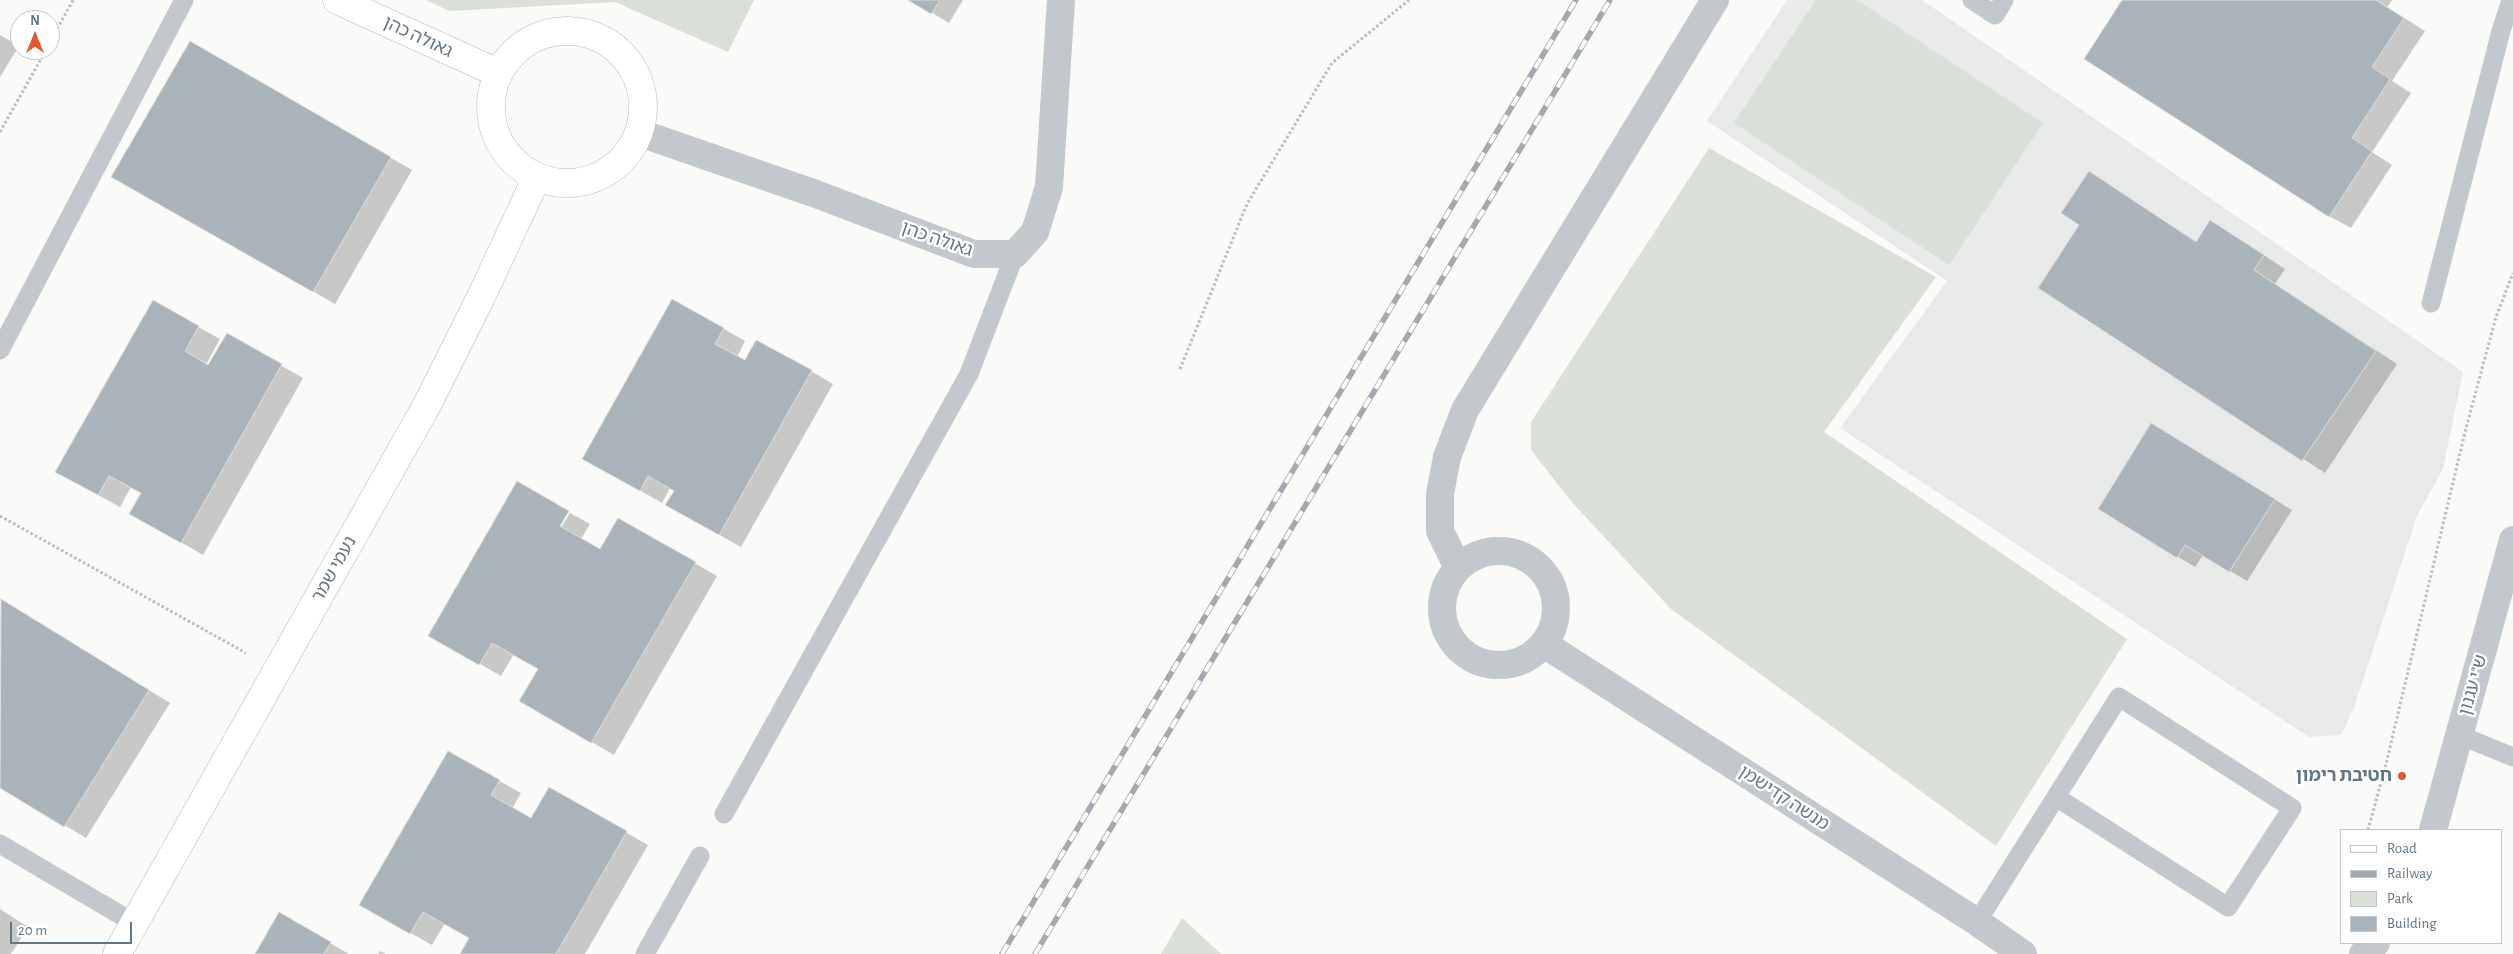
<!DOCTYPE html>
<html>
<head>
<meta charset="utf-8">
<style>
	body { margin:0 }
	#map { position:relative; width:2513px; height:954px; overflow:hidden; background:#fafaf8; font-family:"Alegreya Sans",sans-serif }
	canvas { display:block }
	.legend { position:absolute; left:2340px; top:829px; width:162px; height:115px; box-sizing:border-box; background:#fff; border:1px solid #c1c8cd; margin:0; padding:6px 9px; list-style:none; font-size:15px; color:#657683 }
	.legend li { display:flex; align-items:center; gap:10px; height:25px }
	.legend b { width:25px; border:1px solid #c1c8cd }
	.north { position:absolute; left:10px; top:10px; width:50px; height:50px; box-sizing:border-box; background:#fff; border:1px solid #c1c8cd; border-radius:50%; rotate:0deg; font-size:14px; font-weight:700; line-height:20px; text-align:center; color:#657683 }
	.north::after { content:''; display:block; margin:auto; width:18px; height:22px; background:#e4572e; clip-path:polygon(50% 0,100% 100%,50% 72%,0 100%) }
	.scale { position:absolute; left:10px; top:922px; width:122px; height:22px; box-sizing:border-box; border:2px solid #657683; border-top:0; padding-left:6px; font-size:15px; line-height:18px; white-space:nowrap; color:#657683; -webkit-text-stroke:4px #fff; paint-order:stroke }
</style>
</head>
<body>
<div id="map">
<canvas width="2513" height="954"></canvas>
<ul class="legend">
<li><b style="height:6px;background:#fff"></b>Road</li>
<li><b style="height:6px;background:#a2aab0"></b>Railway</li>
<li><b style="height:14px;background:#dadfd7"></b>Park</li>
<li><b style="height:14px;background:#aab3b9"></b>Building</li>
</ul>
<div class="north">N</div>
<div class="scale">20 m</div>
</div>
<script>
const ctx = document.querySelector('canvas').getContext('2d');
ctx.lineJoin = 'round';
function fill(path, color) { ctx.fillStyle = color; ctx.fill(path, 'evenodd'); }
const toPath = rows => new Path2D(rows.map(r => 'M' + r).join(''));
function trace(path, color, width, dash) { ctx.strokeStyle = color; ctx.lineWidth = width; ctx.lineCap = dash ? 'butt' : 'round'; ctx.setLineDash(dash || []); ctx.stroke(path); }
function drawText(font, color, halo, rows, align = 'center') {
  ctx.font = font + ' "Alegreya Sans","Noto Sans Hebrew",sans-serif'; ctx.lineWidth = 5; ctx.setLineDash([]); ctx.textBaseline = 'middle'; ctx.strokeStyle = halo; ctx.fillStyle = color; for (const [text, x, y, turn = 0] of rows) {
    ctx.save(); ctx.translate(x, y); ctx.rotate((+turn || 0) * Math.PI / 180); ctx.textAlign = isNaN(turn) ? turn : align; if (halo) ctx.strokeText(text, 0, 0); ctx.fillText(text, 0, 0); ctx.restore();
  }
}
fill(toPath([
	[1787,0,1922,0,2463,372,2443,469,2417,516,2354,708,2341,735,2309,737,1840,428,1947,281,1707,121]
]), '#e8e9e9');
fill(toPath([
	[426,0,754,0,728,52,615,2,449,11],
	[1816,0,1857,0,2043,123,1949,265,1734,123],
	[1709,148,1936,277,1824,432,2127,639,1996,846,1671,609,1570,500,1531,450,1531,422],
	[1182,918,1221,954,1161,954]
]), '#dadfd7');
fill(toPath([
	[911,0,963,0,949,23],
	[2124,0,2392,0,2387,7,2425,31,2392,81,2411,93,2372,152,2392,165,2351,228,2329,216],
	[0,35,19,46,0,77],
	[190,43,412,170,335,304,113,176],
	[2089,173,2197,242,2210,222,2232,234,2285,269,2275,284,2397,364,2325,473,2039,287,2080,225],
	[673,300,745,341,737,357,745,362,811,371,833,384,741,547,688,517,675,490,670,488,662,503,606,471],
	[198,327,220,339,206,365,209,366,227,335,303,378,203,555,130,513,142,493,131,487,120,507,78,484],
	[2169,435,2292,510,2247,581,2203,555,2195,567,2099,509],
	[570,513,590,524,581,539,600,550,618,519,717,576,614,755,521,701,540,669,514,654,501,676,430,635,556,530,558,532],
	[1,601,170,703,86,838,0,786],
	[449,753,521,793,512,809,531,820,549,788,648,845,585,954,461,954,470,938,445,923,432,945,361,905],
	[0,909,28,927,11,954,0,954],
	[280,914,349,954,257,954],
	[380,951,386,954,378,954]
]), '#0003');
const building = toPath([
	[908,0,940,0,931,14,908,0],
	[2122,0,2376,0,2404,18,2372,67,2390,79,2352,138,2372,151,2329,217,2084,59,2122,0],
	[190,41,391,157,313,292,111,177,190,41],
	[2089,171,2196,242,2210,220,2264,255,2254,270,2376,351,2302,461,2038,288,2079,225,2061,213,2089,171],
	[672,299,724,328,715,344,745,360,756,340,812,370,719,535,665,505,674,491,648,476,640,491,582,459,672,299],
	[153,300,199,326,185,351,208,365,227,333,282,364,181,543,129,514,141,493,109,476,98,495,55,472,153,300],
	[2151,423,2275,499,2229,572,2185,545,2177,558,2098,509,2151,423],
	[517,481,569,511,560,526,600,549,618,518,696,562,591,743,519,701,538,669,492,643,479,665,428,636,517,481],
	[1,599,149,690,64,827,0,788,1,599],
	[448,751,500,780,491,795,531,818,549,787,627,831,556,954,460,954,469,938,423,912,410,934,359,905,448,751],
	[279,912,331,942,324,954,255,954,279,912]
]);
fill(building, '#aab3b9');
trace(building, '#dcdcda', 1);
const secondary = toPath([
	[337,0,498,73],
	'491 107a76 76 0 1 1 152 0a76 76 0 1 1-152 0Z',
	[117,954,427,405,480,299,537,177]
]);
trace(secondary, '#b3babf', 29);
trace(toPath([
	[50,42,73,0],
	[0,132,46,50],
	[1180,369,1247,204,1332,63,1409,0],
	[0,516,246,653],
	[2368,830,2386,764,2466,428,2496,317,2513,273]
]), '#bbbfc2', 3, [2.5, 2.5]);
trace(toPath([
	[1972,0,1995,15,2004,0],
	[2431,303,2501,31,2511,0],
	[0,350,184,0],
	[2459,735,2513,757],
	[724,814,969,374,1015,254],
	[0,844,134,923],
	[1977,922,2119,697,2292,808,2228,907,2056,797],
	[645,954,700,856]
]), '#c3c8cc', 19);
trace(toPath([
	[640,133,816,194,974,254,1015,254,1035,232,1049,187,1061,0],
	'1442 608a57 57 0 1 1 114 0a57 57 0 1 1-114 0Z',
	[1458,568,1440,531,1440,494,1447,457,1465,410,1715,0],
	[1544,644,1977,922,2023,954],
	[2433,830,2513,540],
	[2363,954,2376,943]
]), '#c3c8cc', 28);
trace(secondary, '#fff', 28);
const rail = toPath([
	[1002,954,1576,0],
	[1035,954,1610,0]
]);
trace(rail, '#a2aab0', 5.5);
trace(rail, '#fff', 4, [11]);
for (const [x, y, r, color] of [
	[2402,776,5,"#e4572e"]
]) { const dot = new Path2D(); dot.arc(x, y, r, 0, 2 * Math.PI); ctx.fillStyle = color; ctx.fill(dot); trace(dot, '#fff', 2); }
drawText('18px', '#657683', '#fff', [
	["גאולה כהן",418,37,25],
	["גאולה כהן",937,239,19],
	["נעמי שמר",334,569,-61],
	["ש\"י עגנון",2473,685,-74],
	["מנשה קדישמן",1784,798,33]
]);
drawText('bold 18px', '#657683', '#fff', [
	["חטיבת רימון",2392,776]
], 'right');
</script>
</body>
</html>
